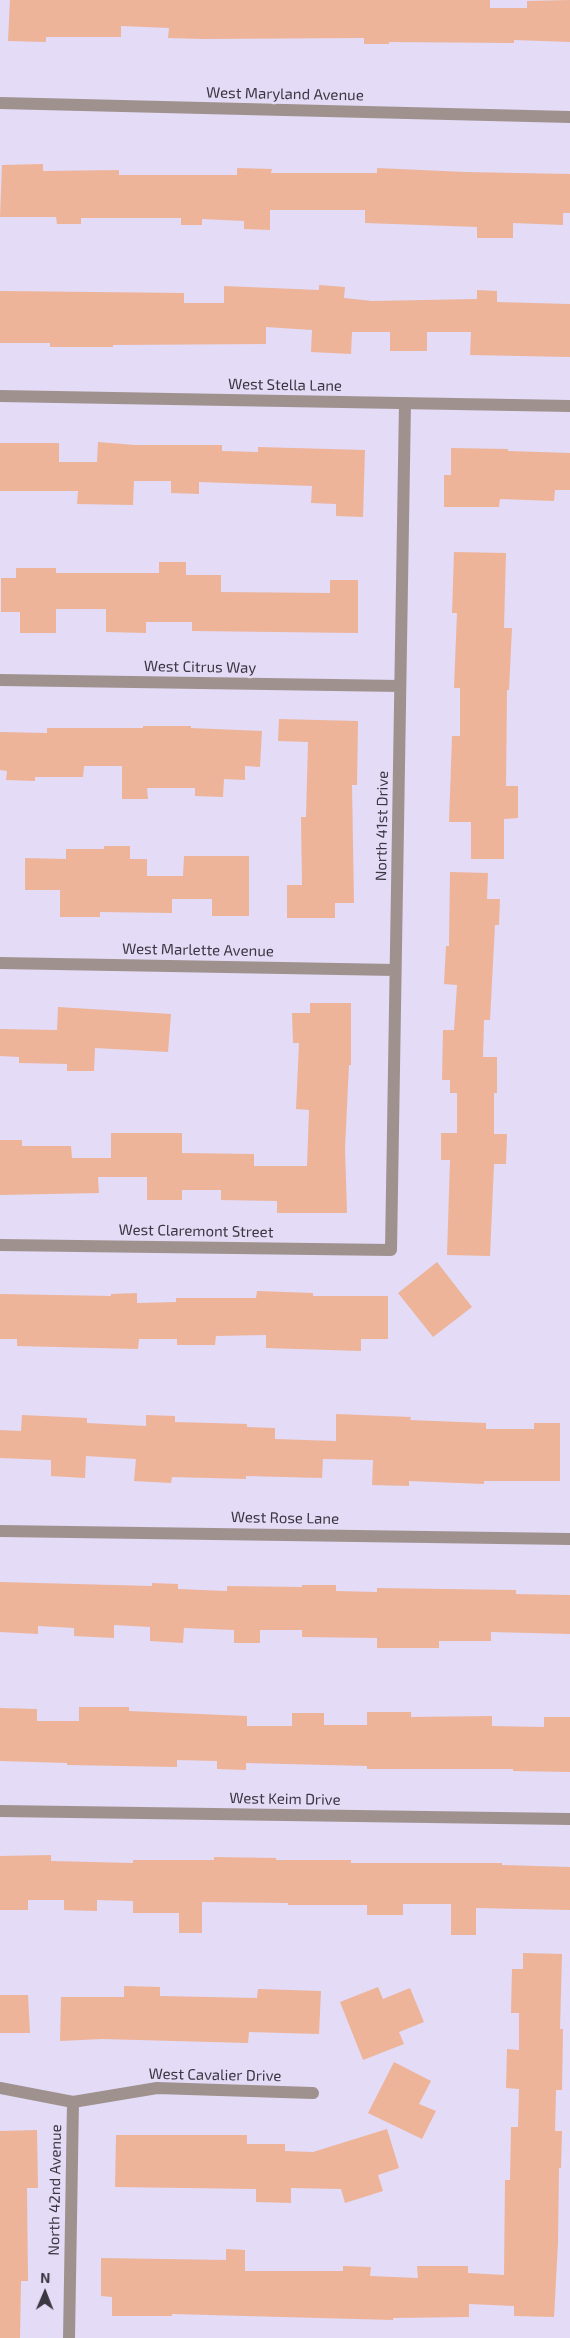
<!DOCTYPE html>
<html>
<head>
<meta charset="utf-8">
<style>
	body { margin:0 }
	#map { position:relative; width:570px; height:2338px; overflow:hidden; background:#e4dbf6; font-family:"Exo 2",sans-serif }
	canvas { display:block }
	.north { position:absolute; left:20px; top:2268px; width:50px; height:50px; -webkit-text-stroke:4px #e4dbf6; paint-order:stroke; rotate:1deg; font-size:14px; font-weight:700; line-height:20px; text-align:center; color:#3b3742 }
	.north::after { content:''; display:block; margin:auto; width:18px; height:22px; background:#3b3742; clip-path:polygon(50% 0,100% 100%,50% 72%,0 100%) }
</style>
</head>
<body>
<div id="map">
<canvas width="570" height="2338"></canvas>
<div class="north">N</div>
</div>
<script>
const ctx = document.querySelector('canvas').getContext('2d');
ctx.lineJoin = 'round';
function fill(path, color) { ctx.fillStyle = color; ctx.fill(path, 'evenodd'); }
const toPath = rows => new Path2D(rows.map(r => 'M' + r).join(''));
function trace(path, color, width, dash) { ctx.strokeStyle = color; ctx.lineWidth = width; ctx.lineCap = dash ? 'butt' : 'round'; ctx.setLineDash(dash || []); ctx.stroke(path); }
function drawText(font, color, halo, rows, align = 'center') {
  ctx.font = font + ' "Exo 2",sans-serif'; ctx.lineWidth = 5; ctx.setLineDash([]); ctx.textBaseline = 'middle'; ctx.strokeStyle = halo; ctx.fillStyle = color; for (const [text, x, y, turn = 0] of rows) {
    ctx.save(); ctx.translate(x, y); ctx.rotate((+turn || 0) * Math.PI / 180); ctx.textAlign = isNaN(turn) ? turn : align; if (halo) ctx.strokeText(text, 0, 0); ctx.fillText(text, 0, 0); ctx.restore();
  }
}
fill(toPath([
	[10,0,490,0,490,8,527,8,527,1,570,0,570,42,514,40,514,43,389,42,389,44,364,44,364,38,203,39,168,38,169,28,121,26,121,37,46,37,46,42,8,41],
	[43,164,43,171,119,170,119,175,237,175,237,168,272,169,271,173,377,173,377,168,465,172,570,174,570,213,563,213,563,225,513,223,513,238,477,238,477,227,365,223,365,210,270,210,270,230,244,229,244,221,202,219,202,225,181,225,181,218,81,218,81,224,57,224,56,217,0,217,2,165],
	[319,285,345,287,344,298,372,301,477,299,477,290,497,291,497,302,570,304,570,357,470,355,471,332,427,332,427,351,390,351,390,332,352,332,351,354,311,352,312,330,266,327,266,344,113,345,113,347,50,347,50,343,0,343,0,291,184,293,184,303,224,303,224,286,319,290],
	[98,442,135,445,222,445,222,451,258,452,258,447,365,450,363,517,336,516,336,504,311,503,312,486,199,482,199,494,171,493,171,481,134,481,133,505,77,504,78,491,0,491,0,443,59,443,59,462,97,462],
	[451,448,508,449,508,451,570,453,570,490,555,490,554,501,500,499,499,507,444,507,444,475,451,475],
	[454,552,506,553,504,628,512,628,509,690,507,690,506,786,518,786,518,818,504,819,504,859,471,859,471,822,449,822,452,736,460,736,460,688,454,688,457,613,452,613],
	[159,562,186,562,186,575,221,575,221,592,330,593,330,580,358,580,358,633,192,631,192,622,146,622,146,633,106,632,106,609,56,609,56,633,20,633,20,612,1,612,1,578,16,578,16,568,56,568,56,573,159,573],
	[279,719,358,721,357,785,352,785,354,903,335,903,335,918,287,918,287,885,302,885,301,817,306,817,308,742,278,741],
	[143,726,191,726,191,728,262,731,260,767,245,766,245,780,224,779,223,797,195,796,195,788,147,788,148,799,122,799,122,766,84,766,83,777,35,777,35,781,6,780,7,771,0,770,0,732,47,733,47,728,143,728],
	[104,846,130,846,130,859,147,859,147,876,183,876,184,856,249,856,249,916,212,916,212,899,172,899,172,913,100,912,100,917,60,917,60,890,25,890,25,858,66,859,66,849,104,849],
	[450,872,488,873,487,899,500,899,499,925,495,925,490,1020,484,1020,483,1057,497,1057,497,1093,494,1093,494,1134,507,1134,506,1164,494,1164,490,1256,447,1255,450,1160,441,1160,441,1133,457,1133,457,1093,450,1093,450,1080,442,1080,443,1030,454,1030,457,985,444,984,446,946,449,946],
	[310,1003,351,1003,351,1065,349,1065,345,1148,347,1213,277,1213,277,1201,221,1200,221,1190,182,1190,182,1200,147,1200,147,1177,98,1177,99,1193,0,1195,0,1140,22,1140,22,1146,71,1146,72,1158,111,1158,111,1133,182,1133,182,1153,254,1154,254,1166,307,1166,309,1110,296,1109,299,1043,293,1043,292,1013,310,1013],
	[58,1007,171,1014,168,1052,95,1048,94,1071,67,1071,67,1064,19,1063,19,1057,0,1056,0,1029,57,1030],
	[437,1262,472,1307,433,1337,398,1293],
	[257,1291,313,1293,313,1296,388,1296,388,1339,361,1339,361,1351,266,1348,266,1335,216,1336,215,1345,177,1345,177,1339,139,1339,138,1349,17,1346,17,1339,0,1339,0,1294,111,1296,111,1294,137,1293,137,1303,176,1302,176,1298,256,1298],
	[336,1414,411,1417,410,1420,486,1423,486,1429,534,1429,534,1423,560,1423,560,1481,484,1481,484,1484,409,1481,409,1486,372,1485,373,1460,323,1459,322,1478,246,1476,246,1479,172,1477,171,1483,134,1481,136,1459,86,1456,85,1478,51,1476,51,1460,0,1458,0,1430,21,1431,22,1415,87,1418,87,1423,146,1426,146,1415,175,1416,175,1422,247,1424,247,1427,275,1428,275,1439,336,1441],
	[0,1582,152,1586,152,1583,178,1584,178,1589,227,1591,227,1586,302,1587,302,1585,336,1585,336,1591,377,1592,377,1588,516,1590,516,1594,570,1595,570,1634,491,1632,491,1641,439,1641,439,1648,377,1648,377,1638,302,1637,302,1630,260,1630,260,1643,234,1643,234,1630,184,1628,183,1643,150,1641,150,1627,114,1625,114,1638,74,1636,74,1628,38,1626,38,1634,0,1632],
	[79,1707,129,1707,129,1711,247,1716,247,1726,292,1726,292,1713,324,1713,324,1725,367,1725,367,1712,411,1712,411,1717,492,1716,492,1726,544,1727,544,1717,570,1717,570,1772,513,1771,513,1769,367,1769,367,1766,246,1763,246,1770,217,1769,217,1761,177,1760,177,1767,67,1765,67,1763,0,1761,0,1708,37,1709,37,1721,79,1721],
	[51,1855,51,1861,133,1863,133,1860,214,1860,214,1857,276,1858,276,1860,351,1860,351,1863,502,1863,502,1865,570,1867,570,1910,476,1908,476,1935,451,1935,451,1904,403,1904,403,1915,367,1915,367,1905,288,1905,288,1903,202,1902,202,1933,179,1933,179,1913,133,1913,133,1901,97,1900,97,1911,64,1910,64,1900,28,1900,28,1910,0,1910,0,1856],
	[523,1953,562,1954,560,2029,563,2029,562,2090,556,2090,555,2131,562,2131,561,2168,559,2168,558,2243,554,2317,514,2316,514,2306,469,2304,469,2317,393,2318,393,2320,172,2314,172,2316,112,2316,112,2297,101,2296,101,2258,226,2260,226,2249,245,2250,245,2271,343,2271,343,2266,371,2267,370,2276,418,2278,417,2266,468,2266,468,2273,504,2275,505,2180,510,2180,511,2127,518,2127,519,2089,506,2088,507,2049,519,2050,519,2013,511,2013,512,1969,523,1969],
	[124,1986,160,1987,160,1996,257,1998,258,1989,321,1991,319,2034,249,2032,248,2043,102,2039,60,2041,61,1997,124,1997],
	[378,1987,383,1999,410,1988,424,2022,399,2032,404,2044,363,2060,340,2002],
	[0,1995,28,1995,30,2033,0,2033],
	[394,2062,431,2081,419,2104,436,2111,422,2139,368,2113],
	[387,2129,399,2168,378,2175,383,2191,345,2203,341,2189,291,2188,291,2203,256,2202,256,2189,115,2187,116,2135,247,2135,247,2144,285,2144,285,2151,313,2152],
	[37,2130,38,2188,27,2188,28,2281,21,2281,20,2338,0,2338,0,2131]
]), '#edb499');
trace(toPath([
	[0,103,570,117],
	[0,396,570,406],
	[0,680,400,686],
	[0,963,395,970],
	[0,1245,391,1250,405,403],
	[0,1531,570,1539],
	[0,1811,570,1819],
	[0,2088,73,2102,157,2088,313,2093],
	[69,2338,73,2102]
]), '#9f928e', 12);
drawText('15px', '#3b3742', '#e4dbf6', [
	["West Maryland Avenue",285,94,1],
	["West Stella Lane",285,385,1],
	["West Citrus Way",200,667,1],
	["North 41st Drive",382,826,-89],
	["West Marlette Avenue",198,950,1],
	["West Claremont Street",196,1231,1],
	["West Rose Lane",285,1518,1],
	["West Keim Drive",285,1799,1],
	["West Cavalier Drive",215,2075,1],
	["North 42nd Avenue",55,2190,-89]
]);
</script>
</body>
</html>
